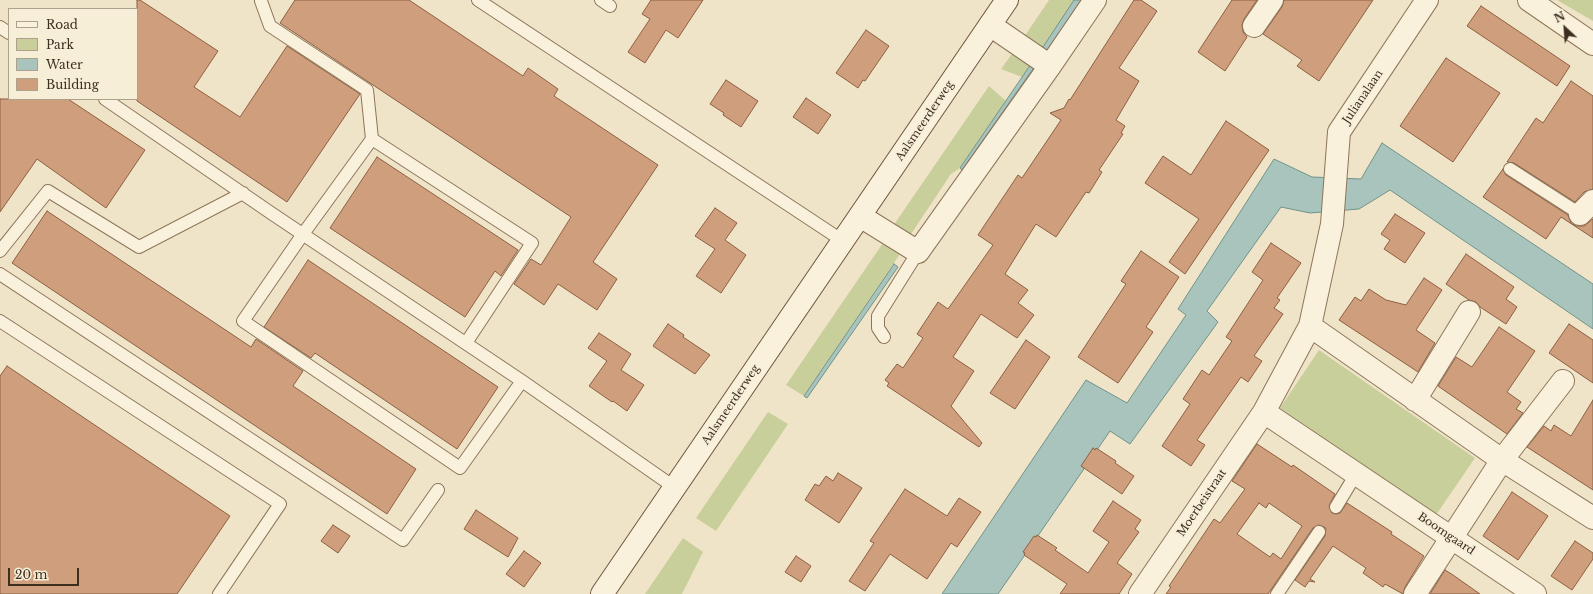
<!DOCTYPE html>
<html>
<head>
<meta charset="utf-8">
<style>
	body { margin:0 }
	#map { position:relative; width:1593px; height:594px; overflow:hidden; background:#f0e4c8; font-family:"Libre Baskerville",serif }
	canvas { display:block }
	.legend { position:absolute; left:8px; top:8px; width:130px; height:92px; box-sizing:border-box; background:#f7eed8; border:1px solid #ada18e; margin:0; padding:5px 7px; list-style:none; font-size:12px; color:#3d2e20 }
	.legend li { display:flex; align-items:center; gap:8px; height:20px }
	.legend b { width:20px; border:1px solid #ada18e }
	.north { position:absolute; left:1545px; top:8px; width:40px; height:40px; -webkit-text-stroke:3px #f7eed8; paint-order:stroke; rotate:334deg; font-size:11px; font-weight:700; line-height:16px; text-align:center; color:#3d2e20 }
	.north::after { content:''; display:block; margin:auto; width:14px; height:18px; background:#3d2e20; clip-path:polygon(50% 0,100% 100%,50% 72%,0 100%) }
	.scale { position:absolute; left:8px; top:568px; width:71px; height:18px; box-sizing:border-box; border:2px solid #3d2e20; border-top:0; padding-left:5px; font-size:12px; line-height:14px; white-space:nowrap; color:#3d2e20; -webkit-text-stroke:3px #f7eed8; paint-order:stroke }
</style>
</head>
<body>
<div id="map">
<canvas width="1593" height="594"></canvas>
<ul class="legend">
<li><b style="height:5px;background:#faf1dc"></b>Road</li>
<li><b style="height:11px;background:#c9cf9b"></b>Park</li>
<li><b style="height:11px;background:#a9c4bc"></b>Water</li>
<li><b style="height:11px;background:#cf9f7d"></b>Building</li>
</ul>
<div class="north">N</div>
<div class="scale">20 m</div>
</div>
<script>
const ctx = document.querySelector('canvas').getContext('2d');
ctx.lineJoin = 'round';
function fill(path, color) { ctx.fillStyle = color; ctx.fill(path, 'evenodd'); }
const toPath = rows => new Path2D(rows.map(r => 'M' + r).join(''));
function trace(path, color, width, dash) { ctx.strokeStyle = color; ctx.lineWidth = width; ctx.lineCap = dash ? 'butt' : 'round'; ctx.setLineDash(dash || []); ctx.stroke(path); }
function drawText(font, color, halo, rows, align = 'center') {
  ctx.font = font + ' "Libre Baskerville",serif'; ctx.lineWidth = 3.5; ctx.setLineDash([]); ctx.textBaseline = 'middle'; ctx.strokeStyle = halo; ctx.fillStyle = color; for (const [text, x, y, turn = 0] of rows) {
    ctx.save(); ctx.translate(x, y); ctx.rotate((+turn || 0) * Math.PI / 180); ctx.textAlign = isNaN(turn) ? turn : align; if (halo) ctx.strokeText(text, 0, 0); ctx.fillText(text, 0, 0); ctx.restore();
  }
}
fill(toPath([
	[1049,0,1074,0,1043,47,1038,51,1022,40],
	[1557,0,1593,0,1593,21],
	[1014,51,1031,64,1022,77,1001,69],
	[989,86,1006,101,960,168,951,174,909,237,891,229],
	[885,240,900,254,804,396,786,385],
	[1319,350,1475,458,1436,515,1280,408],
	[768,412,788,424,716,531,696,518],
	[683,538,703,552,682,594,645,594]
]), '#c9cf9b');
const water = toPath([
	[1074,0,1081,0,1046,52,1043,47,1074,0],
	[1031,64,1035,66,962,170,960,168,1031,64],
	[1382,143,1593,284,1593,329,1390,190,1359,209,1310,213,1281,207,1207,311,1218,322,1130,444,1110,431,998,594,942,594,1086,380,1127,403,1186,315,1178,309,1274,159,1312,177,1361,179,1382,143],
	[894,264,898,267,807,398,804,396,894,264]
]);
fill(water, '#a9c4bc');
trace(water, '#6f938a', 1);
const building = toPath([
	[137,0,140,0,218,51,194,87,240,117,287,46,360,94,287,202,137,101,137,0],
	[295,0,409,0,523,76,528,68,558,89,554,96,658,165,593,262,617,279,597,310,558,284,544,305,514,284,531,259,541,265,571,217,280,23,295,0],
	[651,0,703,0,678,38,666,30,645,63,628,52,650,19,642,14,651,0],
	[1134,0,1141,0,1157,11,1119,68,1139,81,1116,120,1125,126,1121,133,1123,134,1099,170,1102,172,1089,193,1086,192,1056,237,1036,224,1005,274,1028,290,1018,303,1034,315,1017,338,981,314,953,357,974,371,951,406,982,443,979,447,887,386,889,383,885,380,897,364,903,368,923,338,917,334,938,302,948,309,993,245,978,235,1018,175,1022,178,1061,120,1050,113,1064,108,1069,99,1070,100,1134,0],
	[1232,0,1257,0,1244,19,1242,25,1243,32,1247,37,1225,71,1198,52,1232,0],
	[1284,0,1373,0,1319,81,1297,66,1302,60,1263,34,1282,7,1284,0],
	[1481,6,1570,66,1557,86,1467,26,1481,6],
	[866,30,889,46,865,81,863,80,858,88,836,73,866,30],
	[1446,58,1500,93,1453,162,1400,126,1446,58],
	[726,80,758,101,741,127,723,115,724,113,710,104,726,80],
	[1571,81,1593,96,1593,189,1584,192,1575,202,1514,163,1507,162,1536,118,1543,123,1571,81],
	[806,98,831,115,818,134,793,117,806,98],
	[0,99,68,99,145,150,106,208,37,159,0,212,0,99],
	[1226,121,1269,150,1185,274,1169,262,1199,219,1145,183,1163,156,1191,175,1226,121],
	[377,157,518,250,501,276,495,271,465,317,330,228,377,157],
	[1503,169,1506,175,1568,215,1571,223,1576,226,1584,226,1593,219,1593,238,1561,217,1546,239,1483,197,1503,169],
	[715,208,737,223,725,240,746,255,721,293,696,276,715,249,695,236,715,208],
	[47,211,251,347,256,339,303,371,293,386,416,469,387,514,12,263,47,211],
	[1395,214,1425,233,1405,263,1384,249,1390,240,1381,234,1395,214],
	[1271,243,1301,263,1277,298,1280,300,1274,308,1283,314,1254,356,1262,361,1248,382,1241,377,1197,440,1205,445,1191,466,1162,446,1190,404,1183,399,1202,370,1209,375,1232,341,1226,337,1263,280,1252,272,1271,243],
	[1141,251,1179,277,1146,327,1153,332,1118,383,1078,357,1126,284,1121,281,1141,251],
	[1466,254,1514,287,1506,299,1517,307,1506,324,1480,307,1476,302,1469,300,1446,284,1466,254],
	[308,260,498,387,457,449,315,353,311,358,264,327,308,260],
	[1424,278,1442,290,1416,330,1435,343,1418,372,1339,320,1355,297,1361,301,1369,289,1386,300,1406,305,1424,278],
	[668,324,684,335,683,337,710,355,695,374,653,346,668,324],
	[1569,324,1593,340,1593,383,1549,353,1569,324],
	[1499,327,1535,351,1507,392,1521,402,1516,409,1523,413,1507,434,1438,386,1456,357,1472,367,1499,327],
	[599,333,631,354,621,370,644,385,627,411,613,401,612,402,589,386,607,361,588,348,599,333],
	[1026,340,1050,357,1015,409,990,393,1026,340],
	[7,366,230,516,177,594,0,594,0,376,7,366],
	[1593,400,1593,490,1527,447,1544,426,1551,431,1554,425,1571,436,1593,400],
	[1257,444,1292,467,1293,465,1335,494,1329,506,1332,513,1336,514,1340,513,1347,503,1392,532,1391,534,1424,556,1405,587,1403,594,1385,584,1383,587,1363,573,1366,568,1333,546,1310,579,1315,582,1309,581,1305,587,1295,580,1325,536,1326,528,1319,525,1313,528,1268,594,1166,594,1171,587,1169,586,1214,519,1220,523,1245,489,1232,481,1257,444],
	[1259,503,1266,508,1269,503,1302,526,1281,559,1273,553,1270,557,1237,534,1259,503],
	[1093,448,1095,450,1096,448,1116,461,1115,463,1134,476,1122,494,1081,466,1093,448],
	[838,473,862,488,839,523,805,500,815,484,819,486,826,476,833,481,838,473],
	[905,489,947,516,959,498,981,512,957,547,951,543,927,579,890,554,865,591,849,581,874,543,870,541,905,489],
	[1512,492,1548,516,1518,560,1483,536,1512,492],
	[1113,501,1141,520,1135,529,1139,532,1117,563,1132,574,1119,594,1060,594,1067,584,1024,555,1025,553,1023,552,1034,536,1036,537,1037,535,1057,548,1055,550,1088,573,1109,542,1093,531,1113,501],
	[476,510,518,538,508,557,464,529,476,510],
	[333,525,350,536,338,553,321,541,333,525],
	[1575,541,1593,553,1593,559,1572,590,1551,576,1575,541],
	[524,551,541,563,524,587,506,574,524,551],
	[796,556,811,566,801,582,785,572,796,556],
	[1445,570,1453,575,1480,594,1430,594,1445,570]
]);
fill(building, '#cf9f7d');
trace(building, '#8d5f41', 1);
const lane = toPath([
	[478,0,843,241],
	[601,0,610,6],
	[261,1,270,26,367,90,372,139],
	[0,27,9,33],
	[105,99,271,213,522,381,674,487],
	[1510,169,1580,214],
	[0,251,48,191,139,247,243,193],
	[0,274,403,540,438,490],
	[0,321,280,504,219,594],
	[884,337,878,328,878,316,918,252],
	[466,343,532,243,372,139,303,234,243,321,460,468,522,381],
	[1336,507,1356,474],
	[1277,594,1319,532]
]);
const street = toPath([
	[1529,0,1593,44],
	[990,25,1050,66],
	[1254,26,1272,0],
	[1580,214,1593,201],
	[860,216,918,252,1050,66,1095,0],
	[1310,326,1502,460,1593,518],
	[1415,400,1469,312],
	[1264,412,1535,594],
	[1140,594,1264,412,1310,326,1332,224,1339,132,1427,0],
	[1415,594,1502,460,1563,381]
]);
const secondary = toPath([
	[602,594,1007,0]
]);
trace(lane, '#8d765c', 14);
trace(street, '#8d765c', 24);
trace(secondary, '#6f573f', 24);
trace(lane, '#faf1dc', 12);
trace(street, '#faf1dc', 22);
trace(secondary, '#faf1dc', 22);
drawText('11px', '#3d2e20', '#f7eed8', [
	["Julianalaan",1363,97,-56],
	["Aalsmeerderweg",925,121,-56],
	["Aalsmeerderweg",731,405,-56],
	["Moerbeistraat",1202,503,-56],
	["Boomgaard",1446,534,34]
]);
</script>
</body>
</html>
